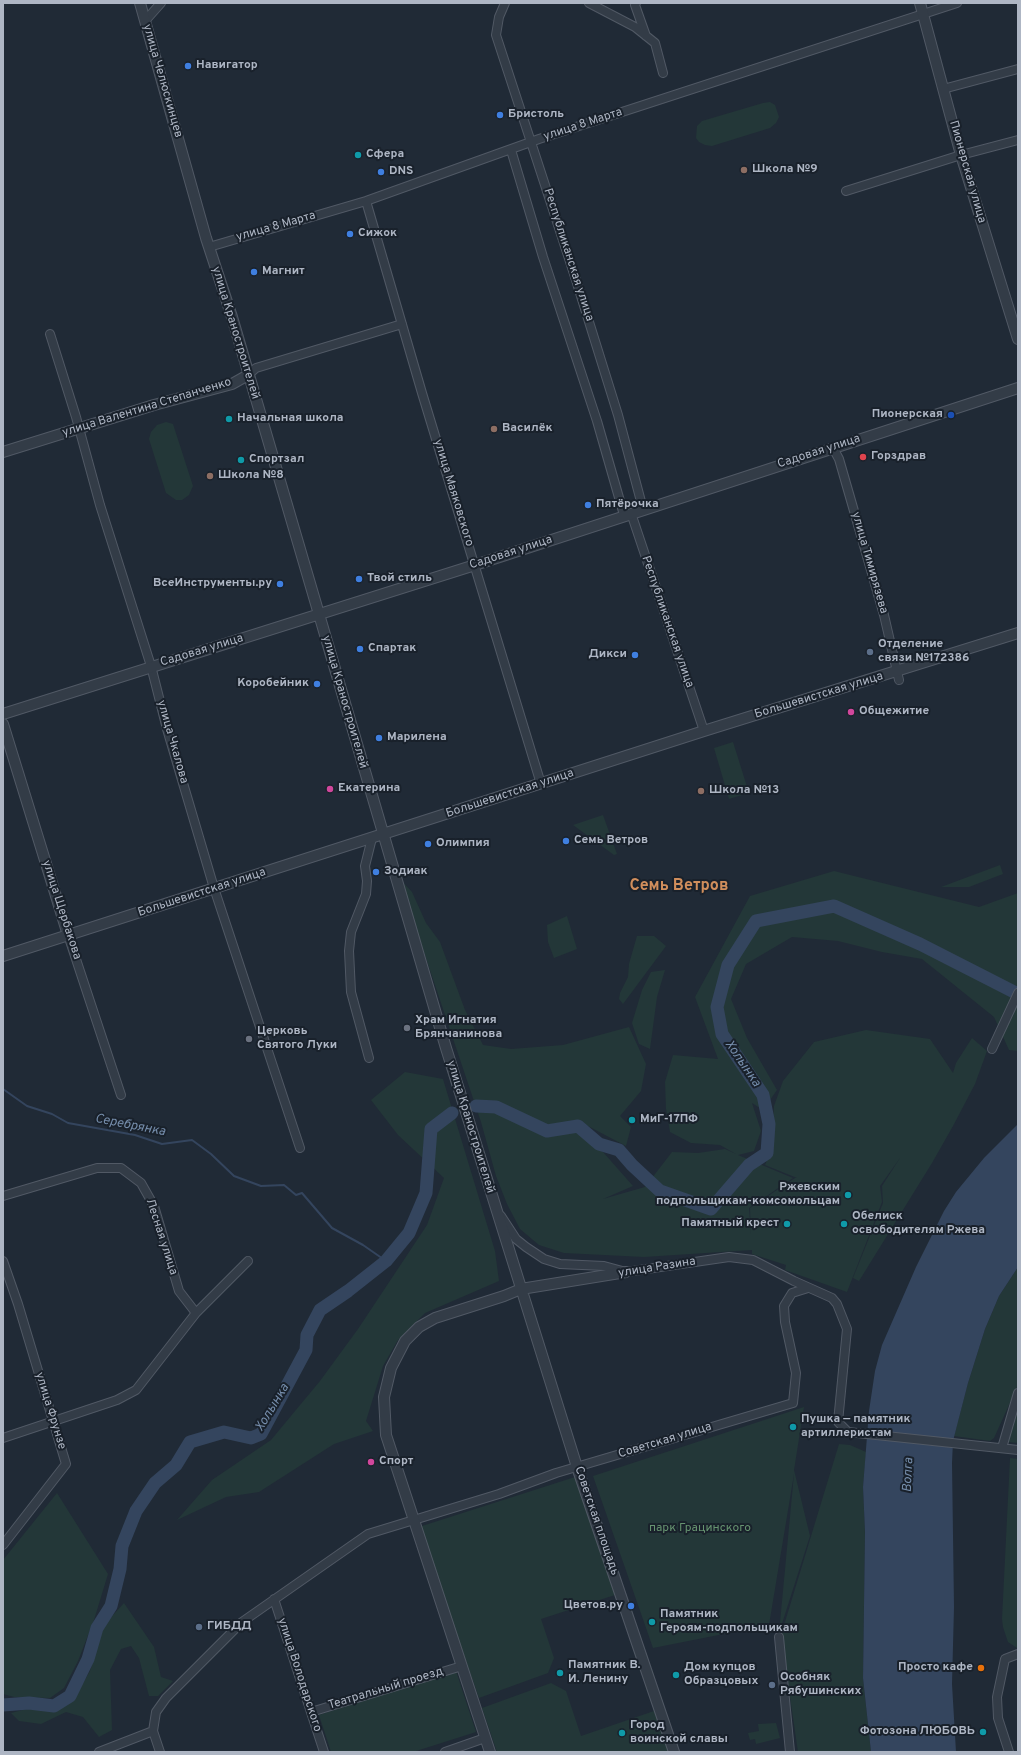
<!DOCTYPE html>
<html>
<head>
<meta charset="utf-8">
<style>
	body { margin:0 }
	#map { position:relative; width:1021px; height:1755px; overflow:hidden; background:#202a36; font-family:Overpass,sans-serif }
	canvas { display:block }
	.frame { position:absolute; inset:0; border:4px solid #aeb6c4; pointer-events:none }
</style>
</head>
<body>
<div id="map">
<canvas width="1021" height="1755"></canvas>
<div class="frame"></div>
</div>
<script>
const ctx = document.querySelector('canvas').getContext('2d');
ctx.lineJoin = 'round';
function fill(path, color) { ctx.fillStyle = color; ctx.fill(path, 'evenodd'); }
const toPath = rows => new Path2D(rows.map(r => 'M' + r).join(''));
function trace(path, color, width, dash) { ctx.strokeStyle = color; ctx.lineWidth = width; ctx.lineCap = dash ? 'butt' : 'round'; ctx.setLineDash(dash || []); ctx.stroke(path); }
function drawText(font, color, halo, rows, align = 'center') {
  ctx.font = font + ' Overpass,sans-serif'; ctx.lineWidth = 4; ctx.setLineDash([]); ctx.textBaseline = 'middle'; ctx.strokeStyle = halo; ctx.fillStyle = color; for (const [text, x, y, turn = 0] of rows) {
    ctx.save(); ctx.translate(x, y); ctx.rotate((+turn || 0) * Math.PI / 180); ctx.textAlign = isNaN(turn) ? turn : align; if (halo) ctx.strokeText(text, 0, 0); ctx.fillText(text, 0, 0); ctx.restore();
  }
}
fill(toPath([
	[770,102,775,105,779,117,776,123,770,128,712,146,705,145,699,142,696,138,697,126,702,121,763,103],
	[166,422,173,424,193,486,189,495,182,500,176,500,166,493,149,439,151,432,157,425],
	[733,742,749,793,729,799,714,748],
	[603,815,617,854,614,855,573,825],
	[1000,865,1003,874,969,887,941,887],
	[834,871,979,907,1018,893,1018,1051,1009,1050,994,1017,922,959,882,952,838,941,792,937,746,964,731,999,747,1038,777,1090,763,1110,752,1103,761,1131,754,1151,738,1155,793,1178,749,1208,751,1234,750,1208,795,1178,797,1178,765,1165,771,1150,774,1106,783,1081,814,1042,866,1030,930,1039,953,1073,956,1063,972,1038,987,1051,975,1084,953,1126,932,1163,859,1281,853,1278,883,1203,882,1186,900,1158,880,1186,882,1202,847,1292,785,1270,786,1265,752,1254,752,1250,644,1257,564,1253,539,1245,520,1229,507,1204,496,1176,481,1122,399,878,412,892,426,923,440,942,465,1010,483,1045,511,1049,563,1045,629,1027,646,1064,641,1091,620,1116,631,1127,626,1146,588,1126,558,1124,543,1133,576,1130,603,1152,633,1186,603,1199,645,1187,672,1152,698,1153,725,1149,736,1154,720,1145,691,1143,670,1132,666,1109,665,1082,673,1055,718,1059,695,997,750,896],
	[567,916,577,949,554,958,548,942,547,925],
	[637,936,654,936,666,946,623,1004,619,999,620,993,628,977,629,964],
	[665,970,657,997,650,1049,639,1044,632,1023,642,990,651,972],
	[405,1072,443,1079,495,1251,499,1281,425,1313,398,1340,383,1366,366,1421,373,1431,334,1444,259,1492,226,1497,177,1520,212,1480,271,1440,320,1381,358,1329,427,1225,444,1178,398,1135,371,1100],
	[1018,1267,1018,1385,994,1438,990,1441,954,1436,968,1383,985,1329,999,1296],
	[1018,1404,1018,1443,1008,1442,1007,1439],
	[804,1407,794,1470,810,1536,779,1633,794,1474,769,1625,653,1648,593,1476],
	[839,1444,850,1445,866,1452,863,1487,865,1532,863,1678,871,1752,798,1752,781,1635],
	[1010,1458,1018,1459,1017,1648,1008,1642,1003,1627,1002,1619],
	[575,1477,615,1595,541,1619,554,1658,548,1673,479,1698,419,1527],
	[57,1493,108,1574,94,1620,78,1661,64,1688,50,1698,14,1697,3,1694,3,1560],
	[124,1603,154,1647,161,1677,173,1681,158,1696,149,1696,139,1658,131,1646,121,1649,110,1670,112,1730,99,1737,83,1717,66,1712,41,1724,19,1721,11,1713,34,1707,58,1710,76,1695,90,1671,104,1625],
	[456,1671,476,1732,413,1752,331,1752,319,1715],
	[551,1683,566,1691,581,1736,654,1711,669,1752,497,1752,482,1708],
	[776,1723,780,1738,756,1744,755,1739,750,1740,748,1733,759,1731,758,1724]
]), '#233738');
fill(toPath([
	[1018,1124,1018,1267,999,1296,985,1329,968,1383,953,1441,952,1463,954,1607,952,1684,956,1752,871,1752,863,1678,865,1532,863,1487,869,1411,875,1371,882,1345,916,1267,944,1211,956,1192,984,1158]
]), '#34455e');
trace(toPath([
	[3,1089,27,1106,52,1114,68,1123,135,1135,162,1144,192,1140,211,1154,234,1176,261,1186,284,1185,296,1195,302,1193,332,1228,363,1245,386,1261]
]), '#34455e', 2);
trace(toPath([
	[476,1106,496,1107,547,1131,578,1126,599,1144,619,1150,632,1165,660,1191,711,1209,749,1165,767,1153,769,1124,763,1095,722,1034,717,1007,728,965,756,921,834,906,920,944,1018,994],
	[3,1705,29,1703,54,1706,70,1696,88,1659,97,1628,111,1606,120,1569,122,1546,136,1511,155,1483,176,1465,190,1442,224,1432,251,1438,261,1434,306,1350,307,1335,320,1310,348,1291,386,1261,409,1233,426,1193,431,1129,452,1113]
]), '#34455e', 13);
const minor = toPath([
	[505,3,499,17,496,35,576,280,618,415,643,509],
	[589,3,635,27,655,43,663,73],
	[636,3,635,5,646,36],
	[145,21,161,3],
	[943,89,1018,69],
	[511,150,543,257,597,421,624,515],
	[846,191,961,155,1018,140],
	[366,201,422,393,541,784],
	[209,247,366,201,539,139,957,3],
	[50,334,76,417,100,505,151,666,167,729,214,888,300,1148],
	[248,375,256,368,402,324],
	[833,448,839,459,884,615,899,680],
	[631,513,704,731],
	[68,935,121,1095],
	[992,1049,1018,993],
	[369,1058,351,992,349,951,351,932,366,894,367,881,365,866,372,838],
	[3,1196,97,1168,121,1168,141,1183,154,1206,179,1291,196,1313],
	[501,1216,516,1239,526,1247,544,1259,560,1264,604,1266,626,1272,729,1257,753,1260,794,1281,832,1298,837,1304,847,1329,838,1422,848,1432,1018,1450],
	[3,1261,18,1304,66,1464,3,1545],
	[3,1438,117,1400,136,1390,196,1313,248,1261],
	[1002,1448,1018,1393],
	[274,1599,324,1752],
	[779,1637,790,1752],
	[311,1712,462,1666],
	[99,1752,153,1731],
	[160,1752,153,1731,156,1712,166,1698,242,1622,368,1534,499,1494,556,1473,793,1403,796,1373,785,1322,784,1306,792,1293,808,1288],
	[445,1752,485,1738],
	[1009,1752,998,1718,997,1697,1005,1659,1018,1654]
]);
const tertiary = toPath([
	[140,3,206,238,232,317,446,1048,577,1467,674,1752],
	[920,3,961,155,1018,339],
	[3,452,154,405,232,384,248,375],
	[3,714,475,565,1018,388],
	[3,724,68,935],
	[3,956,707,730,1018,633],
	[490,1752,386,1435,384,1397,391,1368,405,1341,419,1327,435,1318,504,1296,521,1289,626,1272]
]);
trace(minor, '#515965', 10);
trace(tertiary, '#515965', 12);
trace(minor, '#333c47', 8);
trace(tertiary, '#333c47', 10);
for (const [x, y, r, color] of [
	[188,66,4,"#3f7fe0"],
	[500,115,4,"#3f7fe0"],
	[358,155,4,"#0f9aa8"],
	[744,170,4,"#8d6e63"],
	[381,172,4,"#3f7fe0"],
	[350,234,4,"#3f7fe0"],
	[254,272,4,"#3f7fe0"],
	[951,415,4,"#1a4fb4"],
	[229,419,4,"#0f9aa8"],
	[494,429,4,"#8d6e63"],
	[863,457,4,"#e0444e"],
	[241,460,4,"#0f9aa8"],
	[210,476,4,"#8d6e63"],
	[588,505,4,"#3f7fe0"],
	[359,579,4,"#3f7fe0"],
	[280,584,4,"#3f7fe0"],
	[360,649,4,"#3f7fe0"],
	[870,652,4,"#5c6f8a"],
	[635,655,4,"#3f7fe0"],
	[317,684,4,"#3f7fe0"],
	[851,712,4,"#d1479c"],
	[379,738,4,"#3f7fe0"],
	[330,789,4,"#d1479c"],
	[701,791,4,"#8d6e63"],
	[566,841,4,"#3f7fe0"],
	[428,844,4,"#3f7fe0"],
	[376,872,4,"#3f7fe0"],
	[407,1028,4,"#6b7280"],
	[249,1039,4,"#6b7280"],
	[632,1120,4,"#0f9aa8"],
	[848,1195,4,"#0f9aa8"],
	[787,1224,4,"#0f9aa8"],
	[844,1224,4,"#0f9aa8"],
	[793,1427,4,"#0f9aa8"],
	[371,1462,4,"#d1479c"],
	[631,1606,4,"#3f7fe0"],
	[652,1622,4,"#0f9aa8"],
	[199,1627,4,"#5c6f8a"],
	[981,1668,4,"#e8710a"],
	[560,1673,4,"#0f9aa8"],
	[676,1675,4,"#0f9aa8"],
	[772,1685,4,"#5c6f8a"],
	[983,1732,4,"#0f9aa8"],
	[622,1733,4,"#0f9aa8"]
]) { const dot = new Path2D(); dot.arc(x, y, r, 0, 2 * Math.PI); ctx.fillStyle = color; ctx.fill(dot); trace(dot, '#19212b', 1.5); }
drawText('bold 12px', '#aeb6c4', '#19212b', [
	["Навигатор",196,66],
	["Бристоль",508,115],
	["Сфера",366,155],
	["Школа №9",752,170],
	["DNS",389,172],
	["Сижок",358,234],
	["Магнит",262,272],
	["Пионерская",943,415,"right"],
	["Начальная школа",237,419],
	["Василёк",502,429],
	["Горздрав",871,457],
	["Спортзал",249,460],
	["Школа №8",218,476],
	["Пятёрочка",596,505],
	["Твой стиль",367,579],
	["ВсеИнструменты.ру",272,584,"right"],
	["Отделение",878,645],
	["связи №172386",878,659],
	["Спартак",368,649],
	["Дикси",627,655,"right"],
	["Коробейник",309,684,"right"],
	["Общежитие",859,712],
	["Марилена",387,738],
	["Екатерина",338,789],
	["Школа №13",709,791],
	["Семь Ветров",574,841],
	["Олимпия",436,844],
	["Зодиак",384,872],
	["Храм Игнатия",415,1021],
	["Брянчанинова",415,1035],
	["Церковь",257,1032],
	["Святого Луки",257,1046],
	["МиГ-17ПФ",640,1120],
	["Ржевским",840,1188,"right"],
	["подпольщикам-комсомольцам",840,1202,"right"],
	["Обелиск",852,1217],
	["освободителям Ржева",852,1231],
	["Памятный крест",779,1224,"right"],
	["Пушка — памятник",801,1420],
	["артиллеристам",801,1434],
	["Спорт",379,1462],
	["Цветов.ру",623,1606,"right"],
	["Памятник",660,1615],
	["Героям-подпольщикам",660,1629],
	["ГИБДД",207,1627],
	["Памятник В.",568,1666],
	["И. Ленину",568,1680],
	["Дом купцов",684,1668],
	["Образцовых",684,1682],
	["Просто кафе",973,1668,"right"],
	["Особняк",780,1678],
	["Рябушинских",780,1692],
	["Город",630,1726],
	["воинской славы",630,1740],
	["Фотозона ЛЮБОВЬ",975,1732,"right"]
], 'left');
drawText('12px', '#aeb6c4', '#19212b', [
	["улица Челюскинцев",162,81,74],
	["улица 8 Марта",583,125,-18],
	["Пионерская улица",967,172,74],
	["улица 8 Марта",276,227,-16],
	["Республиканская улица",568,255,72],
	["улица Краностроителей",235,333,73],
	["улица Валентина Степанченко",147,408,-17],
	["Садовая улица",819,452,-18],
	["улица Маяковского",453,493,73],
	["Садовая улица",511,553,-18],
	["улица Тимирязева",869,563,74],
	["Республиканская улица",667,622,71],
	["Садовая улица",202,651,-17],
	["Большевистская улица",819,696,-17],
	["улица Краностроителей",344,702,74],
	["улица Чкалова",172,742,74],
	["Большевистская улица",510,794,-18],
	["Большевистская улица",202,893,-18],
	["улица Щербакова",61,910,72],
	["улица Краностроителей",470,1127,73],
	["Лесная улица",161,1237,72],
	["улица Разина",657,1268,-9],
	["улица Фрунзе",50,1411,73],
	["Советская улица",665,1441,-17],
	["Советская площадь",596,1521,71],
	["улица Володарского",299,1675,72],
	["Театральный проезд",386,1689,-17]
]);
drawText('12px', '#669370', '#19212b', [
	["парк Грацинского",700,1529]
]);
drawText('italic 13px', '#768eac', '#19212b', [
	["Холынка",742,1064,56],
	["Серебрянка",130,1126,11],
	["Холынка",273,1408,-59],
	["Волга",909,1475,-87]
]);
drawText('bold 16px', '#d08e5c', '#19212b', [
	["Семь Ветров",679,887]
]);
</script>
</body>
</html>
